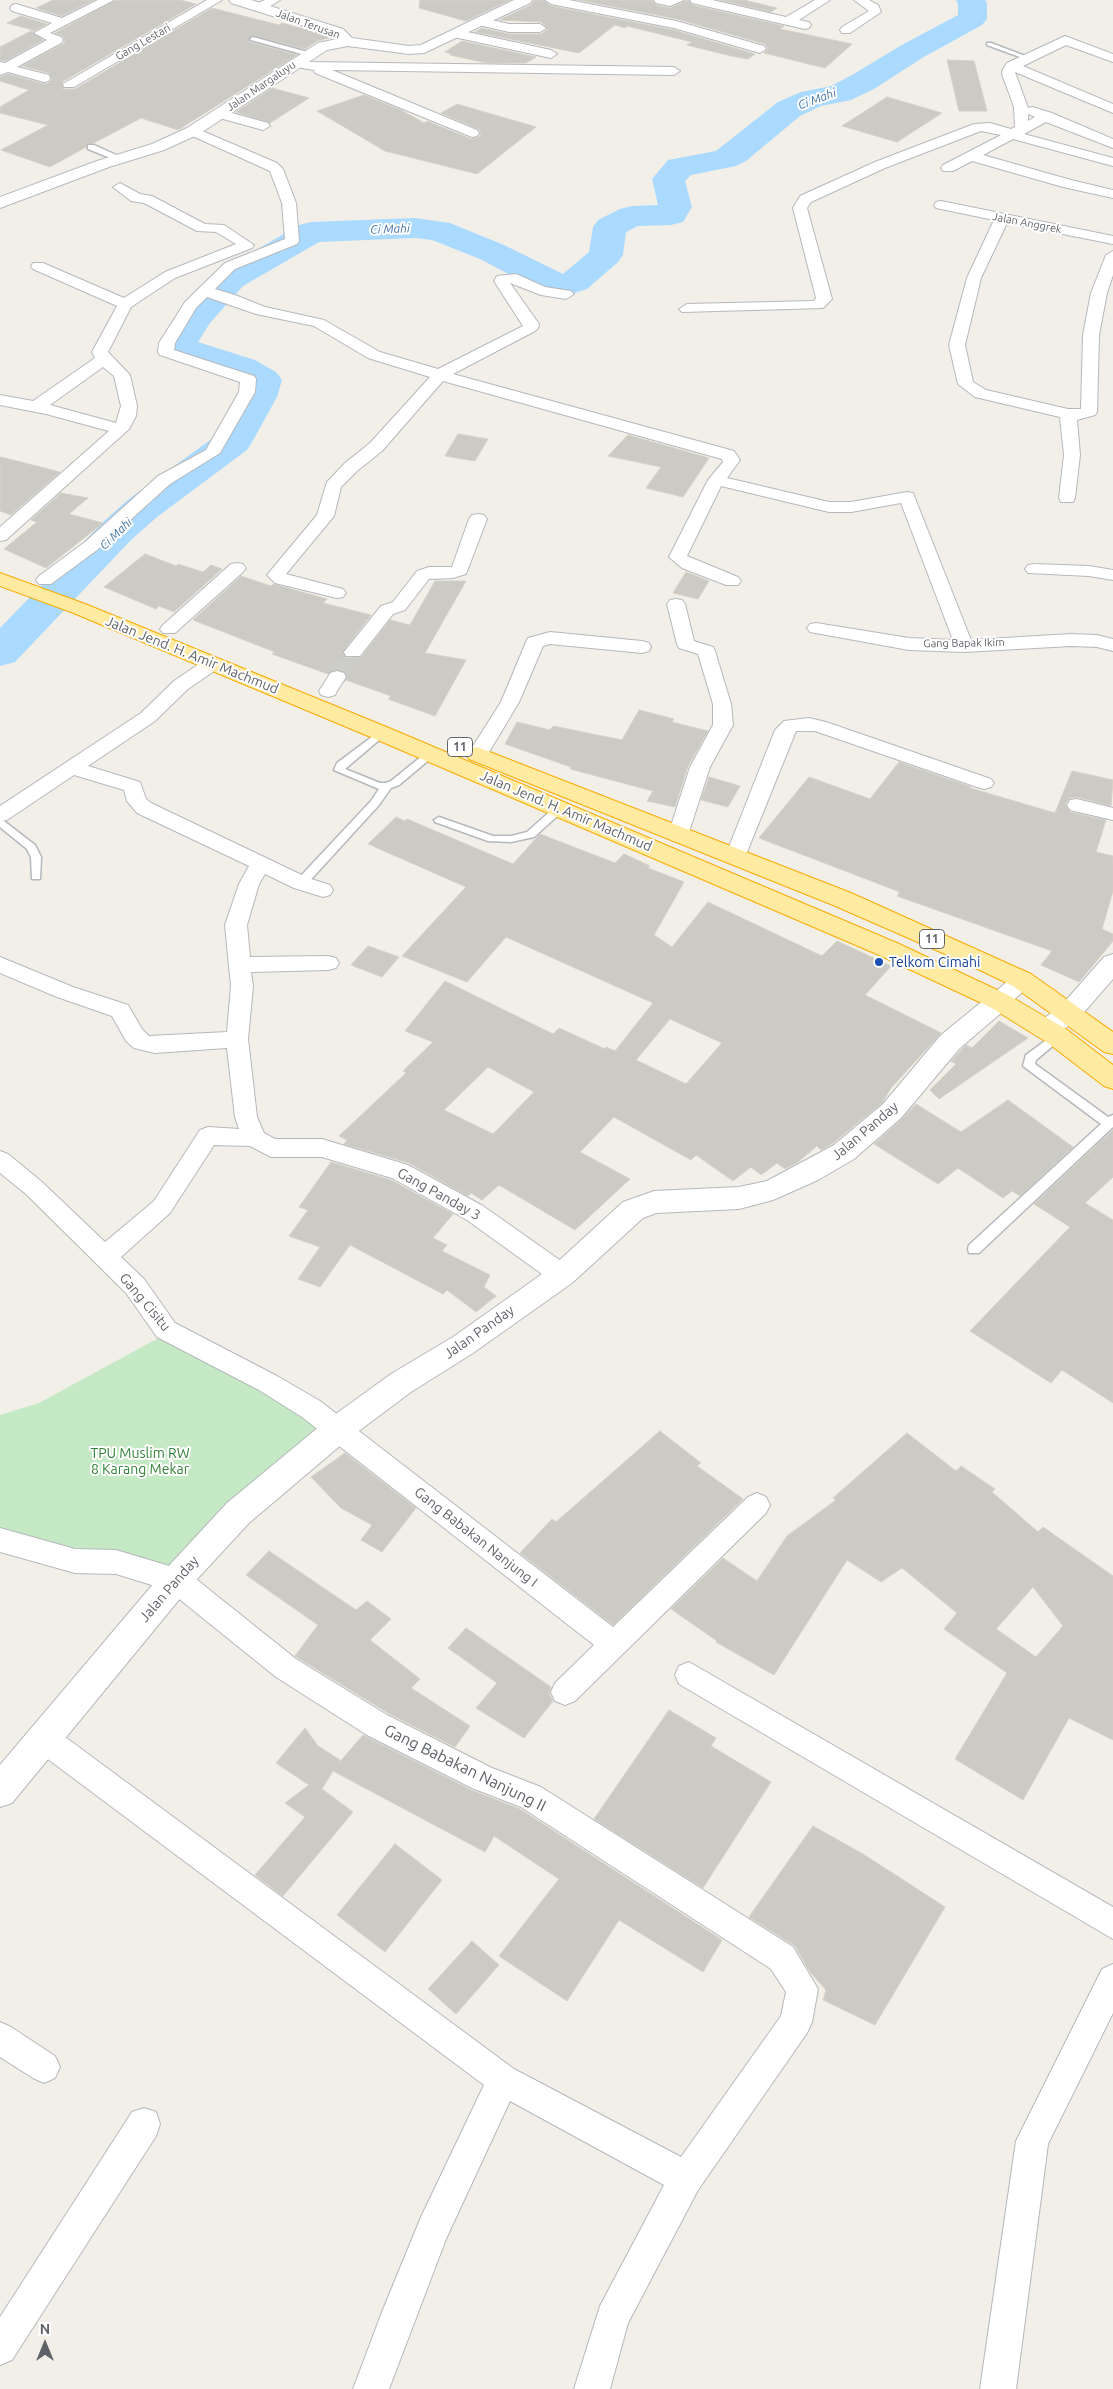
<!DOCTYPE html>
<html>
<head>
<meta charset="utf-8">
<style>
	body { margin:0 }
	#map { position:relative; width:1113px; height:2389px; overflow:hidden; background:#f1efe8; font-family:Ubuntu,sans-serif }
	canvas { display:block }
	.north { position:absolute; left:20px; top:2319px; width:50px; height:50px; -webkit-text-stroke:4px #fff; paint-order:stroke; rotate:0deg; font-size:14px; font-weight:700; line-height:20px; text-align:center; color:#5f6368 }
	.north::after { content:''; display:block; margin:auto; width:18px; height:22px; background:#5f6368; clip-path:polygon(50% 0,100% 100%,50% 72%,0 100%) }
</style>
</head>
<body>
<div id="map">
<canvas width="1113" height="2389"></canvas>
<div class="north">N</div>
</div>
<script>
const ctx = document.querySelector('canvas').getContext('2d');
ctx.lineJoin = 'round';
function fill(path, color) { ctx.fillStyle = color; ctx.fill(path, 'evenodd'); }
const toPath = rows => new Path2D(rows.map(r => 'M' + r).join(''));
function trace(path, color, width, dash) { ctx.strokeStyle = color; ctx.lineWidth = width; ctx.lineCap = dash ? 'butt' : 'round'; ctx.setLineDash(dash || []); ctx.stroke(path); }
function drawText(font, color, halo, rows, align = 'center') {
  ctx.font = font + ' Ubuntu,sans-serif'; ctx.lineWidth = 4; ctx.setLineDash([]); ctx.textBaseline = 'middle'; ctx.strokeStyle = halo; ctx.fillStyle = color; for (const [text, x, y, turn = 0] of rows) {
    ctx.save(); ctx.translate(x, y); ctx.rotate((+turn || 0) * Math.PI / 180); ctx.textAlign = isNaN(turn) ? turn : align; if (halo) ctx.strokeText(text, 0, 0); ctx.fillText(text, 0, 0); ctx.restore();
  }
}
fill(toPath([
	[164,1335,326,1427,171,1572,0,1535,0,1415,39,1403]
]), '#c5e8c5');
fill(toPath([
	[956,0,985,0,987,3,987,19,982,25,922,58,874,89,851,100,821,106,800,116,746,161,736,166,691,175,685,181,692,207,683,222,671,225,638,226,626,232,623,255,618,262,587,289,565,296,541,291,480,259,432,240,415,238,319,242,243,286,210,323,198,342,255,360,276,372,282,380,277,397,252,442,247,450,157,517,131,540,15,662,0,666,0,628,103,522,129,499,217,435,239,397,243,384,229,376,177,361,164,354,159,346,182,309,219,272,299,225,311,222,415,218,450,223,504,245,563,274,589,252,593,227,598,220,620,209,632,206,658,205,652,179,668,160,716,151,778,102,801,92,831,86,852,75,900,46,958,15,958,4,956,0]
]), '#aadaff');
const building = toPath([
	[53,0,94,0,62,16,36,8,53,0],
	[116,0,180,0,196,4,62,82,63,89,75,89,212,8,279,25,282,23,333,37,317,41,305,49,252,35,248,39,250,42,297,55,178,130,141,118,94,143,87,144,86,147,50,167,1,150,48,125,0,113,0,107,29,90,0,81,0,77,8,74,44,84,49,83,52,79,49,73,22,66,63,44,65,41,63,36,55,33,116,0],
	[420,0,510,0,466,21,419,8,420,0],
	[534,0,543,0,551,6,674,30,755,54,748,59,731,56,687,45,692,42,627,26,625,28,615,25,579,53,475,32,482,28,509,34,541,34,548,29,541,22,499,20,531,5,534,0],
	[579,0,652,0,656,5,670,8,688,0,692,5,784,26,780,29,852,44,825,68,764,53,768,49,765,44,677,19,579,0],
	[720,0,744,0,777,8,771,12,720,0],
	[21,16,47,24,32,32,43,40,5,61,0,60,0,47,33,30,7,23,21,16],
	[462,41,536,57,526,63,487,63,450,55,452,54,445,52,462,41],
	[947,60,974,61,987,111,959,111,947,60],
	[272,88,309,98,270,123,236,112,272,88],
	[364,95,401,110,424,123,427,121,471,139,479,137,481,134,479,129,441,113,457,104,536,127,477,174,385,151,317,111,364,95],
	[887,97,942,113,897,142,842,126,887,97],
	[458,434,488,439,475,461,445,456,458,434],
	[628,435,674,448,709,458,683,497,646,488,661,467,608,456,628,435],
	[0,457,17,461,60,472,11,515,0,511,0,457],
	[61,493,88,498,69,514,103,523,46,568,4,549,37,522,31,520,61,493],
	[145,554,176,566,178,564,203,572,211,565,222,569,174,612,159,606,156,609,104,587,145,554],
	[686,572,709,581,698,599,673,593,686,572],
	[241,576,271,586,273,584,327,599,323,603,371,615,343,651,346,658,361,657,390,620,410,625,435,581,466,581,425,653,466,660,435,716,388,699,391,696,346,680,348,676,345,671,336,669,328,674,272,654,275,652,193,620,241,576],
	[639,710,674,719,672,722,708,731,688,766,675,807,647,801,653,791,570,769,571,767,505,744,517,722,550,730,553,726,622,740,639,710],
	[899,762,971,787,970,788,1055,813,1072,771,1113,780,1111,806,1077,797,1070,798,1065,804,1070,812,1106,820,1096,852,1113,856,1113,891,1102,929,1113,934,1113,941,1079,982,1041,965,1052,951,897,896,900,892,759,838,809,777,870,799,899,762],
	[709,777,740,786,728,807,701,800,709,777],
	[396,817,405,821,407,819,513,864,540,834,615,863,624,854,650,866,648,868,684,882,654,935,672,947,708,902,822,956,837,941,891,966,865,995,941,1033,891,1088,882,1103,833,1143,821,1150,817,1146,798,1162,785,1169,777,1163,761,1175,751,1167,733,1181,696,1155,691,1160,614,1117,580,1152,630,1179,575,1230,499,1185,482,1200,471,1193,468,1196,409,1163,344,1144,347,1140,339,1136,406,1073,403,1071,433,1042,405,1031,445,981,553,1034,559,1028,605,1049,606,1047,615,1051,653,1003,506,937,467,982,402,956,466,887,368,844,396,817],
	[670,1019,722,1043,686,1084,636,1060,670,1019],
	[488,1067,534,1092,493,1134,444,1110,488,1067],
	[368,946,399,957,382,977,351,965,368,946],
	[999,1021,1028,1038,939,1099,930,1090,956,1064,951,1061,966,1045,972,1048,999,1021],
	[1008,1100,1073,1147,1020,1196,1012,1191,1003,1198,958,1168,938,1184,874,1144,902,1119,916,1104,961,1132,1008,1100],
	[1113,1130,1113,1177,1085,1203,1113,1220,1113,1403,1062,1370,1051,1383,970,1331,1070,1227,1034,1204,1113,1130],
	[331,1162,391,1180,453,1214,433,1238,447,1245,442,1251,490,1275,484,1287,496,1296,476,1312,447,1290,443,1294,350,1245,320,1287,298,1279,320,1247,289,1236,308,1210,299,1207,331,1162],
	[660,1431,701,1463,697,1466,743,1499,613,1625,520,1553,552,1519,556,1522,660,1431],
	[907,1433,956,1471,961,1466,995,1489,992,1492,1038,1532,1043,1527,1113,1576,1113,1740,1069,1718,1023,1800,955,1759,1007,1673,944,1629,957,1613,902,1568,881,1582,847,1560,774,1675,716,1642,717,1641,671,1609,723,1558,757,1581,787,1536,836,1500,833,1498,907,1433],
	[1033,1587,1063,1626,1036,1657,996,1629,1033,1587],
	[345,1453,416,1508,382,1552,361,1540,372,1525,341,1508,311,1477,345,1453],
	[269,1551,356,1610,367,1601,391,1619,370,1640,420,1679,411,1688,470,1726,455,1747,388,1713,295,1656,318,1625,246,1575,269,1551],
	[466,1628,551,1687,549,1693,553,1701,524,1738,476,1708,497,1683,448,1648,466,1628],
	[669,1710,716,1738,711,1746,771,1782,703,1888,594,1819,669,1710],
	[305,1728,318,1746,340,1760,338,1764,363,1735,471,1790,520,1809,722,1940,703,1972,619,1920,567,2001,499,1956,559,1879,494,1836,485,1852,333,1771,322,1789,353,1812,283,1896,255,1875,305,1817,285,1803,309,1785,276,1763,305,1728],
	[813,1826,863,1854,945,1907,875,2025,823,2000,826,1990,810,1972,795,1946,749,1917,813,1826],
	[395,1844,442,1880,385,1952,337,1915,395,1844],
	[472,1941,499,1965,456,2014,428,1989,472,1941]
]);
fill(building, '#cccac5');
trace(building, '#d6d1c6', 1);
trace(toPath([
	[337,677,353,652]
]), '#ccccc8', 18, [18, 9]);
const service = toPath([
	[253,37,311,53,312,54,309,56,251,40,250,39,253,37],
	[987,43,991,43,1033,59,1028,60,987,45,987,43],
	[88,145,94,145,125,159,118,161,88,149,88,145],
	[381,730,386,733,385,735,345,769,380,783,386,783,391,781,427,752,435,752,436,754,399,785,391,788,379,805,305,886,297,886,296,883,297,880,371,801,379,789,334,770,337,763,381,730],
	[559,806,563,807,563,811,534,837,511,842,488,841,435,822,434,820,439,817,493,836,511,836,527,832,555,807,559,806],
	[0,818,35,845,41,857,40,879,32,879,31,857,27,849,0,827,0,818],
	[1057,1032,1063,1036,1061,1039,1036,1060,1035,1064,1108,1117,1113,1115,1113,1127,979,1253,969,1253,968,1249,969,1245,1101,1124,1023,1066,1026,1055,1057,1032]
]);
const minor = toPath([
	[98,0,114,0,50,33,61,37,63,40,61,43,17,67,49,75,50,78,49,81,44,82,8,72,0,75,0,62,5,63,47,40,34,33,52,23,12,11,10,8,12,5,16,4,62,18,98,0],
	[207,0,222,0,74,87,64,87,63,84,207,0],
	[265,0,280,0,264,10,256,10,254,7,256,4,265,0],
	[545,0,569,0,676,21,764,46,766,49,760,53,674,28,551,4,545,0],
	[654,0,684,0,670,6,656,3,654,0],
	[690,0,712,0,786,17,815,0,830,0,799,20,809,22,811,25,809,28,805,29,692,3,690,0],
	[854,0,869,0,878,5,881,12,850,33,842,33,840,30,842,27,869,11,854,0],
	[483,18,509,24,540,24,546,28,540,32,509,32,479,25,477,22,483,18],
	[458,30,551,50,557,54,551,58,454,37,452,34,458,30],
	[1065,36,1113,54,1113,62,1066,45,1023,66,1113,104,1113,113,1015,72,1028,108,1032,107,1052,113,1113,139,1113,148,1046,122,1024,134,1113,158,1113,166,1013,139,983,155,1071,180,1113,190,1113,198,1063,187,972,161,953,171,943,171,941,168,943,165,1001,135,981,131,885,168,811,202,807,208,832,299,823,308,682,312,679,309,687,304,814,301,816,298,793,208,800,196,875,162,974,124,990,123,1011,129,1015,127,1014,107,1002,74,1003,69,1007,63,1065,36],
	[1028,114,1035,117,1028,121,1028,114],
	[296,59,309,62,674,67,680,71,674,75,332,70,477,130,479,133,477,136,472,137,315,73,314,70,291,66,290,63,291,60,296,59],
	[221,110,268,123,270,126,263,130,216,117,214,114,216,111,221,110],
	[193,127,277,163,283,169,296,203,299,241,297,244,235,269,215,289,235,295,265,307,324,320,380,352,438,369,523,326,494,281,497,276,516,274,545,287,571,291,574,294,566,299,541,295,510,283,539,324,538,328,535,331,453,374,734,451,740,460,727,478,829,502,851,502,907,492,913,493,971,640,1071,634,1097,635,1113,639,1113,651,1097,647,1071,646,964,652,909,650,810,632,807,628,810,624,816,623,909,638,953,640,901,503,851,512,829,512,721,486,687,556,738,577,741,581,738,585,726,585,682,568,669,557,708,480,723,462,722,459,443,381,382,451,357,471,341,487,334,516,286,574,343,589,346,593,343,597,337,598,275,583,267,575,317,515,327,482,345,463,370,443,430,377,368,358,314,326,256,314,207,297,196,308,175,343,174,350,254,376,256,379,255,392,220,453,170,484,97,550,51,584,39,584,36,580,39,576,85,542,158,476,206,450,239,392,240,382,160,355,158,352,159,343,185,302,225,263,285,239,282,203,270,171,188,134,186,131,193,127],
	[120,183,140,194,152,196,205,224,224,225,254,245,252,248,175,278,131,307,108,352,130,375,137,406,136,416,129,429,6,540,0,541,0,527,109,431,46,414,0,405,0,395,33,401,95,358,92,352,117,306,33,269,31,266,33,263,43,263,124,298,165,272,236,244,216,232,197,231,144,203,131,201,113,187,120,183],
	[103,367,114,376,121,406,116,423,50,405,103,367],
	[941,201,1113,236,1113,244,1007,223,981,278,965,345,973,382,986,390,1068,409,1081,409,1083,335,1091,293,1106,255,1113,251,1113,275,1107,293,1099,335,1097,412,1095,415,1077,420,1080,455,1075,498,1073,502,1061,502,1059,498,1064,455,1060,417,975,397,958,384,949,345,967,278,994,220,936,208,934,205,936,202,941,201],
	[478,514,484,515,487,519,466,574,453,578,429,579,405,610,393,614,360,656,346,656,344,652,381,606,393,602,417,571,429,567,452,567,469,519,472,515,478,514],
	[237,563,243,564,246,568,243,572,175,633,163,633,160,629,163,625,231,564,237,563],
	[1034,564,1089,566,1113,570,1113,580,1089,576,1028,573,1025,569,1028,565,1034,564],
	[676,599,682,600,685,604,694,641,713,647,715,651,731,704,733,725,710,767,688,835,685,840,678,842,671,840,668,835,690,767,713,725,713,704,698,654,679,648,677,644,667,604,670,600,676,599],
	[550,632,642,641,649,643,651,647,649,651,642,653,550,644,543,646,519,702,488,754,485,758,478,760,471,758,468,754,501,702,526,642,528,638,550,632],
	[213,657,220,659,222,663,220,667,188,689,155,721,88,766,140,782,146,799,151,803,308,878,330,885,333,890,330,895,323,897,294,888,265,874,259,884,247,925,250,957,328,956,336,958,339,963,336,968,328,970,251,972,253,986,248,1039,257,1117,264,1133,275,1139,322,1139,408,1165,483,1206,571,1268,574,1275,571,1282,562,1285,553,1282,467,1220,392,1178,322,1157,271,1157,250,1146,214,1145,170,1213,121,1257,144,1279,175,1323,277,1376,320,1401,613,1627,748,1497,757,1493,766,1497,770,1505,766,1513,575,1701,565,1705,555,1701,551,1692,555,1683,594,1645,302,1417,259,1390,157,1337,126,1293,26,1194,0,1173,0,1151,8,1154,42,1182,105,1242,154,1201,200,1130,208,1127,239,1129,235,1117,227,1048,155,1053,134,1048,126,1041,112,1016,57,997,0,973,0,957,73,987,128,1005,142,1029,149,1036,227,1032,231,986,225,925,239,884,249,866,137,813,127,801,124,790,74,775,7,820,0,821,0,806,141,713,174,681,206,659,213,657],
	[337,671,344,673,346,677,337,691,335,695,328,697,321,695,319,691,328,677,330,673,337,671],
	[809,718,826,722,991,779,994,783,991,787,984,789,977,787,815,731,796,731,745,857,742,862,735,864,728,862,725,857,775,730,784,721,809,718],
	[1077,799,1113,808,1113,820,1070,810,1067,805,1070,800,1077,799],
	[1022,972,1030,975,1033,980,1030,985,1007,1006,999,1009,991,1006,988,1001,991,996,1014,975,1022,972],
	[0,1528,75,1549,116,1550,186,1571,296,1659,387,1715,492,1768,541,1787,793,1947,818,1989,812,2022,807,2033,698,2190,628,2323,610,2389,574,2389,600,2306,664,2185,510,2101,446,2239,389,2389,353,2389,382,2312,421,2217,484,2085,33,1748,28,1738,33,1728,43,1724,53,1728,514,2069,681,2157,781,2016,786,1992,771,1969,521,1807,472,1788,367,1735,276,1677,168,1590,116,1574,75,1573,0,1552,0,1528],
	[689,1662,1113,1907,1113,1939,679,1684,675,1675,679,1666,689,1662],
	[1113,1964,1113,2013,1048,2144,1016,2389,980,2389,1016,2141,1102,1969,1113,1964],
	[0,2022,11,2027,55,2056,60,2067,55,2078,44,2083,33,2078,0,2057,0,2022],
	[144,2108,156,2112,160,2124,156,2136,12,2360,0,2365,0,2317,132,2112,144,2108]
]);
const tertiary = toPath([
	[999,992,1008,995,1012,1001,1008,1007,959,1049,901,1118,854,1159,818,1180,773,1200,739,1209,656,1213,643,1218,572,1283,473,1353,411,1392,348,1439,249,1523,187,1590,12,1803,0,1807,0,1765,165,1570,227,1503,326,1421,391,1374,453,1337,552,1267,623,1202,654,1191,739,1187,767,1181,834,1145,883,1104,941,1035,990,995,999,992]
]);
const secondary = toPath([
	[229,0,251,0,343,29,352,38,409,46,421,45,514,0,532,0,530,3,424,53,409,54,348,46,327,50,199,134,164,150,109,167,0,208,0,197,97,161,152,144,187,128,318,43,337,39,333,35,231,3,229,0],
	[1113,954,1113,979,1079,1018,1054,1036,1045,1039,1036,1036,1032,1030,1036,1024,1061,1006,1104,957,1113,954]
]);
const trunk = toPath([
	[0,573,85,604,389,728,897,943,1008,995,1066,1029,1113,1065,1113,1089,1104,1086,1048,1043,990,1007,879,955,373,738,71,612,0,586,0,573],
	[477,747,851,893,1031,974,1113,1032,1113,1054,1104,1052,1013,986,961,961,833,905,469,759,466,754,469,749,477,747]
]);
trace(service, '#b5b8bc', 3);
trace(minor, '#b5b8bc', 2);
trace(tertiary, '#b5b8bc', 2);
trace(secondary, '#b6babf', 2);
trace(trunk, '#f9ab00', 2);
fill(service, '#fff');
fill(minor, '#fff');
fill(tertiary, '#fff');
fill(secondary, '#fff');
fill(trunk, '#feeaa1');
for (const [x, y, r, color] of [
	[879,962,5,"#1a4fb4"]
]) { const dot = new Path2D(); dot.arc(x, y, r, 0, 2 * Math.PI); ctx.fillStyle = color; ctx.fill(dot); trace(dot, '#fff', 2); }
drawText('11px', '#5f6368', '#fff', [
	["Jalan Terusan",308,24,20],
	["Gang Lestari",143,42,-30],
	["Jalan Margaluyu",261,86,-34],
	["Jalan Anggrek",1027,223,11],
	["Gang Bapak Ikim",964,643,-1]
]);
drawText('italic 12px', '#4174aa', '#fff', [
	["Ci Mahi",817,99,-20],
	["Ci Mahi",390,229,-2],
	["Ci Mahi",116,534,-44]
]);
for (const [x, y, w] of [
	[460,747,25],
	[932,939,25]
]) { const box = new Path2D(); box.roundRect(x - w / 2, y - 9.5, w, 19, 4); ctx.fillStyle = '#fff'; ctx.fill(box); trace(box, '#5f6368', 1); }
drawText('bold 12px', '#5f6368', null, [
	["11",460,747],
	["11",932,939]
]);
drawText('14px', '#5f6368', '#fff', [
	["Jalan Jend. H. Amir Machmud",192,655,22],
	["Jalan Jend. H. Amir Machmud",566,811,23],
	["Jalan Panday",865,1131,-40],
	["Gang Panday 3",439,1194,29],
	["Gang Cisitu",145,1302,50],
	["Jalan Panday",479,1332,-35],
	["Gang Babakan Nanjung I",476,1537,38],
	["Jalan Panday",169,1589,-49]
]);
drawText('14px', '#164399', '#fff', [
	["Telkom Cimahi",889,962]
], 'left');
drawText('14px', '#348238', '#fff', [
	["TPU Muslim RW",140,1453],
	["8 Karang Mekar",140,1469]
]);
drawText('16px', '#5f6368', '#fff', [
	["Gang Babakan Nanjung II",465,1768,26]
]);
</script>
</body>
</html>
